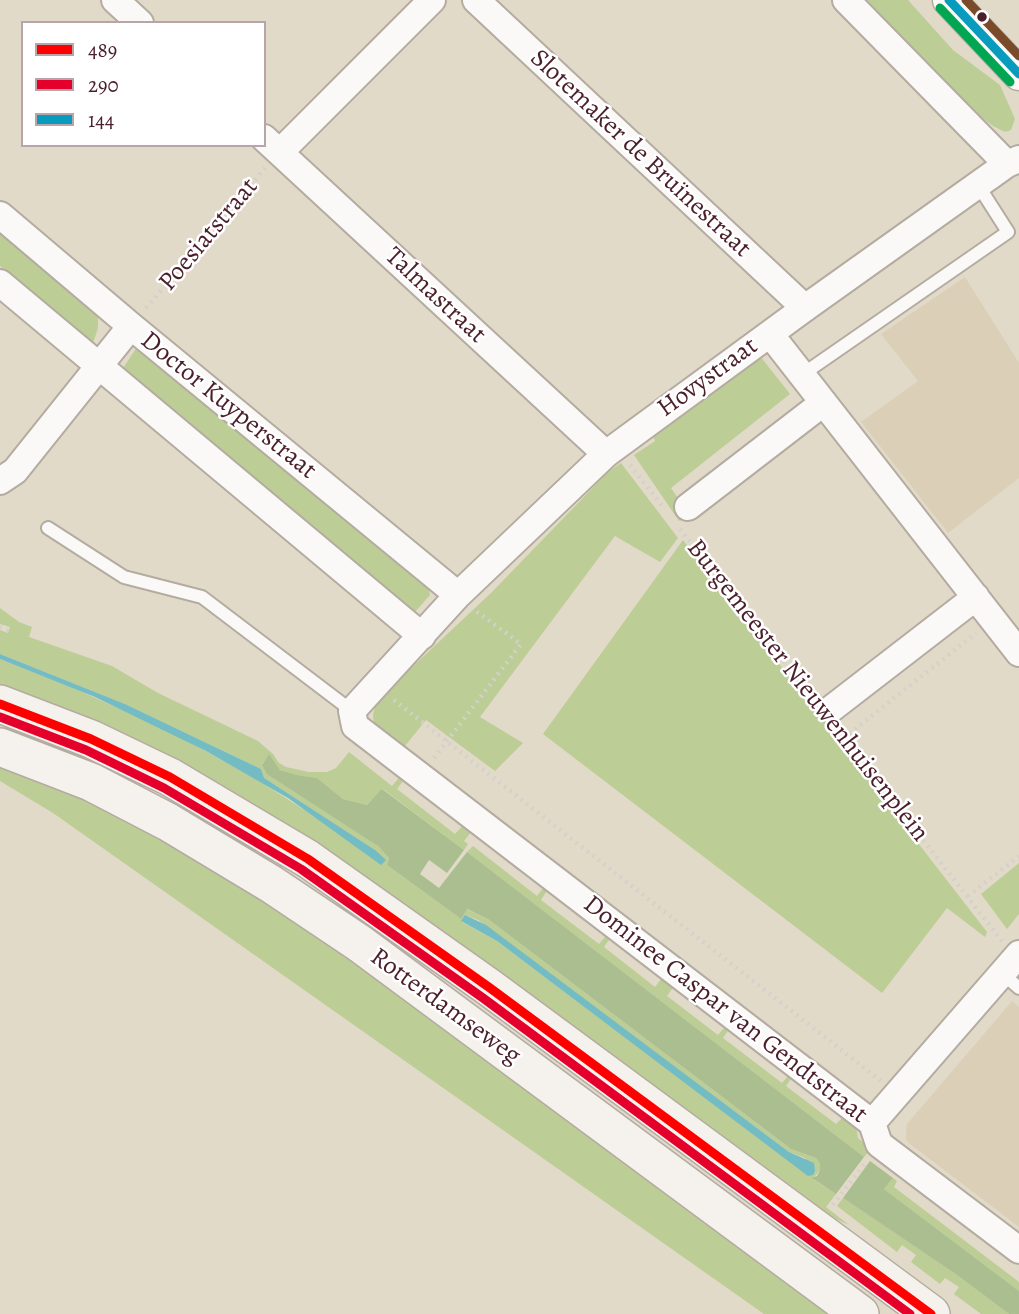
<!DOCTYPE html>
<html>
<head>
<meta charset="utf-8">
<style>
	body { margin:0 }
	#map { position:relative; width:1019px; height:1314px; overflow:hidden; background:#e2dac8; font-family:Alegreya,serif }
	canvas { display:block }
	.legend { position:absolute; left:21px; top:21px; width:245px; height:126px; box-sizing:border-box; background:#fff; border:2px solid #b7a5aa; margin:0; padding:9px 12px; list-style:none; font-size:21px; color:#4a1f2b }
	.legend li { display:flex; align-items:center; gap:14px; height:35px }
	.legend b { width:35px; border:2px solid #b7a5aa }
</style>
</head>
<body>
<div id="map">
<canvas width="1019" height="1314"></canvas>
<ul class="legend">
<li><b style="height:9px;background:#f00"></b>489</li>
<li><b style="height:9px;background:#e4002b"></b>290</li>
<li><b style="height:9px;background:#079bbe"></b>144</li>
</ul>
</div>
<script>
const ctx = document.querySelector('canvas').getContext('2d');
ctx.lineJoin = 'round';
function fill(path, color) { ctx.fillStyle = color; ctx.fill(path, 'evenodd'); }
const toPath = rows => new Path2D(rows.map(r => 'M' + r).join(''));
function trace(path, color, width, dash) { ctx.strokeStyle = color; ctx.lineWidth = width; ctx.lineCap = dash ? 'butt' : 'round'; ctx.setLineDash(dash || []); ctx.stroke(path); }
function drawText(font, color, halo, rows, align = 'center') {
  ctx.font = font + ' Alegreya,serif'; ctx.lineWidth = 5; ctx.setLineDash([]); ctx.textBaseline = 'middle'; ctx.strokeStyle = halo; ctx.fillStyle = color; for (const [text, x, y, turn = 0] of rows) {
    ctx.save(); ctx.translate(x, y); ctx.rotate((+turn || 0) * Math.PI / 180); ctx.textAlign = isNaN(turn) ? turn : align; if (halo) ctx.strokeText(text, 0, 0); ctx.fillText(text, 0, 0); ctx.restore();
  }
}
fill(toPath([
	[965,277,1019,363,1019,478,948,533,861,422,918,381,881,334],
	[1012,1001,1019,1007,1019,1227,910,1144,906,1139,906,1131,907,1124]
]), '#dbcfb7');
fill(toPath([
	[859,0,908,0,953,50,1000,85,1015,119,1011,130,1005,132,993,126,969,108],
	[0,228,98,311,98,328,93,343,0,266],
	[139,344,428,584,430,595,415,612,123,368],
	[760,356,790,394,671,488,689,514,679,521,634,455,655,441,652,434],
	[621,463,678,538,660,562,615,536,480,717,523,743,495,771,426,720,405,746,381,732,374,724,373,715,376,701,492,592,609,471],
	[683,540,987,932,985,937,947,908,882,993,543,734],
	[0,608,19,622,32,627,29,637,112,666,158,693,258,741,273,754,279,763,286,767,309,772,327,772,336,768,349,752,392,786,403,773,407,776,397,789,455,834,466,822,474,828,464,841,468,844,464,850,383,789,367,805,343,799,317,778,297,775,280,770,269,755,262,764,378,846,389,858,387,865,461,919,466,909,488,919,791,1149,816,1158,820,1164,820,1170,813,1179,836,1194,826,1207,849,1225,807,1206,494,974,0,690,0,659,69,686,171,732,256,779,317,818,375,850,263,778,261,769,125,704,0,654,0,630,8,633,10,627,0,624],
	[465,915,478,920,789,1152,805,1158,810,1176,497,941,462,922],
	[0,764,53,783,232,873,843,1314,764,1314,53,813,0,781],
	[473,846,537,896,547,883,550,886,541,900,599,944,610,931,613,934,604,947,655,987,665,974,676,983,667,996,718,1035,729,1022,732,1025,723,1038,782,1083,792,1071,795,1073,786,1086,836,1124,846,1114,855,1121,858,1138,871,1149,864,1157,467,852],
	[1019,863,1019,914,1007,929,981,894],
	[893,1178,897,1181,894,1187,1019,1282,1019,1291,884,1189],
	[843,1198,957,1275,1009,1314,981,1314,954,1294,959,1287,945,1278,940,1284,911,1262,916,1255,902,1245,897,1252,837,1206]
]), '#bccd96');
fill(toPath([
	[269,754,280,770,297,775,317,778,343,799,367,805,382,789,464,850,447,873,429,860,420,874,439,888,467,852,864,1157,836,1194,812,1178,817,1176,820,1170,820,1164,816,1158,791,1149,488,919,467,909,461,919,387,865,389,858,378,846,267,774,262,765],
	[870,1161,893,1178,884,1189,1019,1291,1019,1314,1009,1314,957,1275,843,1198]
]), '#aabe8f');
fill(toPath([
	[0,654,125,704,261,769,264,778,375,850,386,860,381,865,288,798,206,751,95,697,0,659],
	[465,915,486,925,789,1152,814,1163,815,1171,813,1175,808,1176,497,941,461,921]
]), '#73bcc4');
const service = toPath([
	[803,374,1008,232,978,185],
	[48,528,124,577,202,597,352,711],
	[1003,974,1019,988]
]);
const minor = toPath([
	[115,0,140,23],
	[476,0,805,308],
	[846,0,1007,164],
	[264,138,606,454],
	[280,152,432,0],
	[1019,159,1007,164,805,308,606,454,458,595,352,711,355,726,872,1123,879,1144,1019,1250],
	[0,215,131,326,458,595],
	[0,283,422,636],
	[770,334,1019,653],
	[0,481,15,471,131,326],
	[688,507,823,403],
	[831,709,976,597],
	[872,1123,1019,954]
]);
const tertiary = toPath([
	[949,0,1019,74]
]);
const secondary = toPath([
	[0,704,91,739,170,777,308,859,490,988,931,1314],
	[0,747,91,782,168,822,271,884,359,943,860,1314]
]);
trace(service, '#b4aba1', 16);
trace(minor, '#b4aba1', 30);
trace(tertiary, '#b4aba1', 35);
trace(secondary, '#b4aba1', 40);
trace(toPath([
	[146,308,265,168],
	[630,465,664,508],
	[680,529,813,698],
	[0,627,9,631],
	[394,700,881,1081],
	[837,730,1002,941],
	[844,738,976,633],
	[434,758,521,644,476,611],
	[968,896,1019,856],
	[833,1205,866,1162]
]), '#d4d0cb', 4.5, [2, 5]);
trace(service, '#fbf9f7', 12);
trace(minor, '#fbf9f7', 26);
trace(tertiary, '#fbf9f7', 32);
trace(secondary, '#f5f1ed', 37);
trace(toPath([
	[0,704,91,739,170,777,308,859,490,988,931,1314]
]), '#f00', 9);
trace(toPath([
	[0,717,86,750,164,788,301,869,483,998,910,1314]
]), '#e4002b', 9);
trace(toPath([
	[949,0,1019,74]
]), '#079bbe', 9);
trace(toPath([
	[940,8,1010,82]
]), '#00a651', 9);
trace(toPath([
	[966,0,1019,56]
]), '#7a4b2a', 9);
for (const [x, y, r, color] of [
	[982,17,6,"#4a1f2b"]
]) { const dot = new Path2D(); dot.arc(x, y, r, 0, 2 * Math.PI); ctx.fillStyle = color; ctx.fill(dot); trace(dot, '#fff', 2.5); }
drawText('26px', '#4a1f2b', '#fff', [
	["Slotemaker de Bruïnestraat",640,154,43],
	["Poesiatstraat",209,235,-50],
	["Talmastraat",435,296,43],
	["Hovystraat",708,378,-36],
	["Doctor Kuyperstraat",228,406,39],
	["Burgemeester Nieuwenhuisenplein",807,691,52],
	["Rotterdamseweg",445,1007,36],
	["Dominee Caspar van Gendtstraat",725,1010,38]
]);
</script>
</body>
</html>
